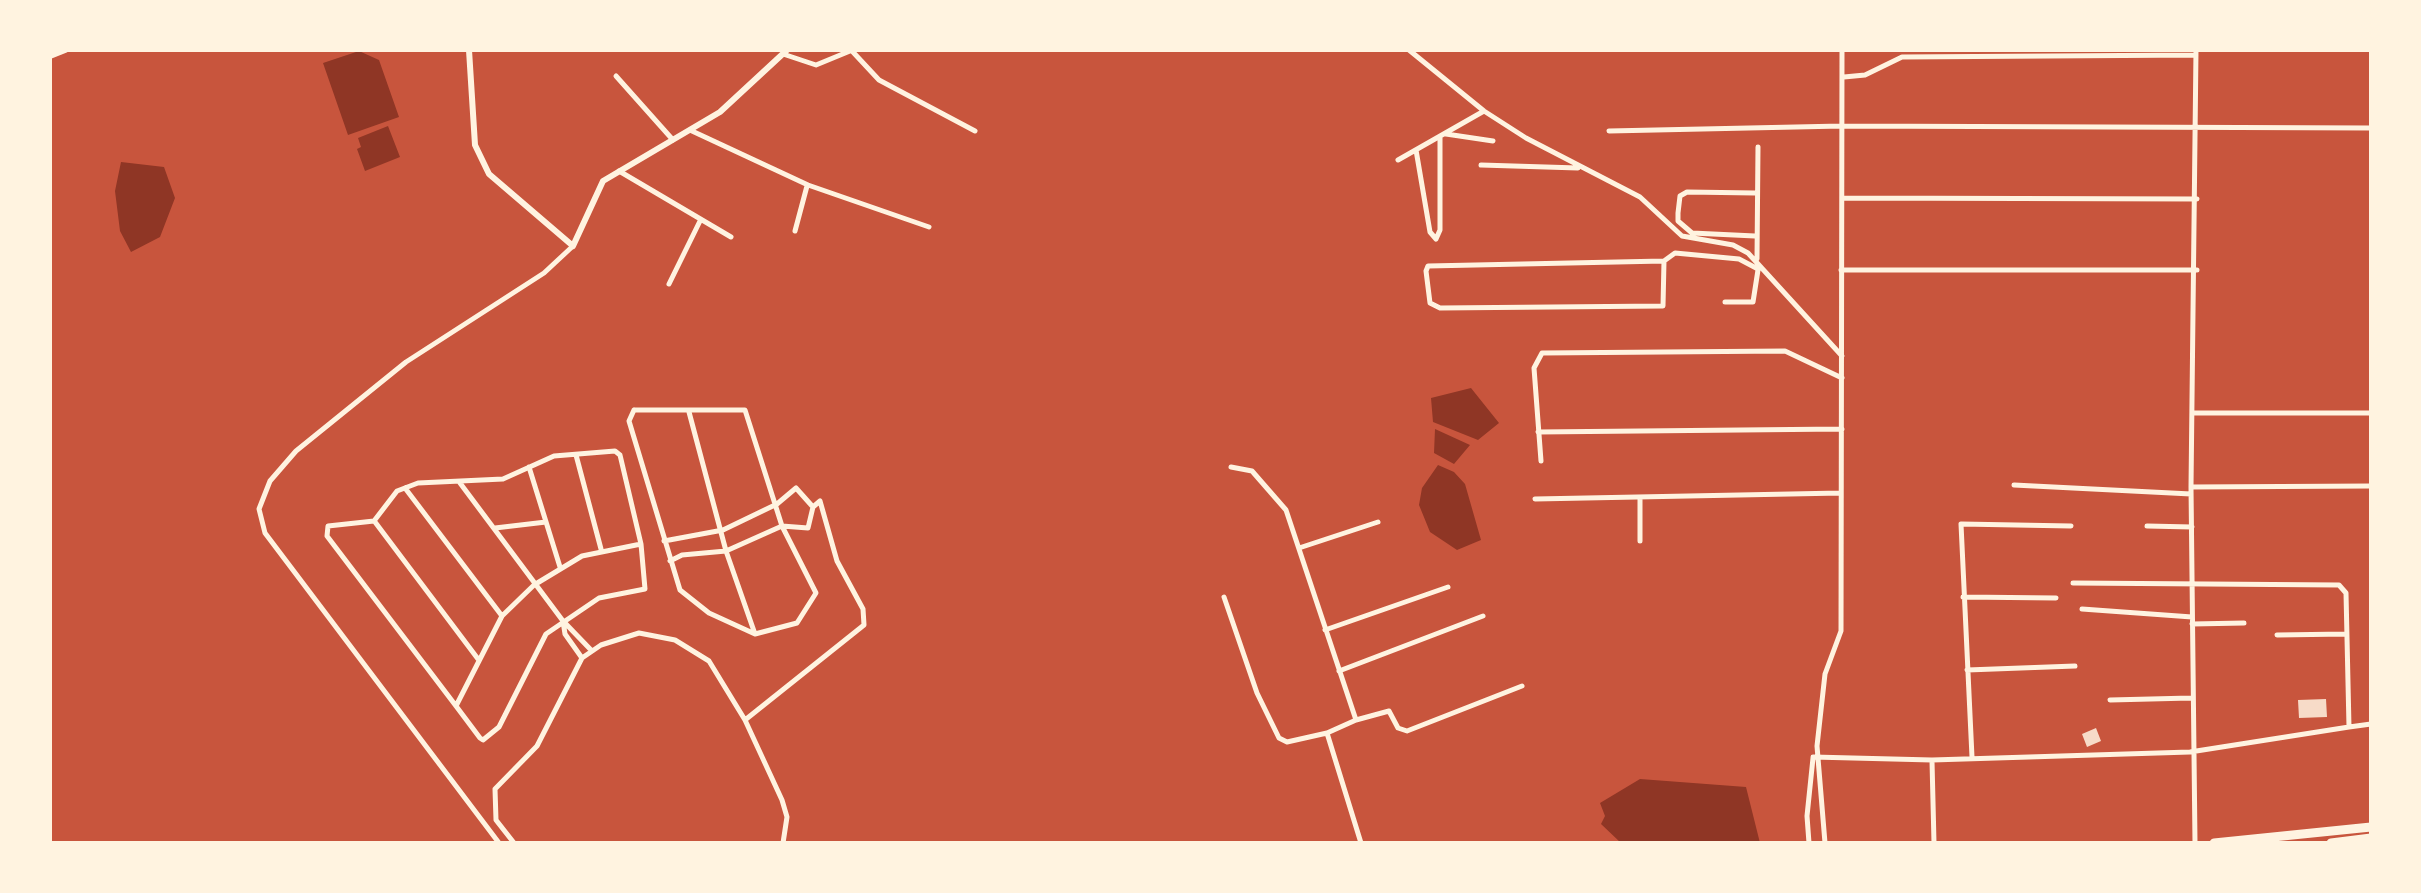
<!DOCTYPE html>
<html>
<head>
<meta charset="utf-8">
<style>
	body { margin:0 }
	#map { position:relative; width:2421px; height:893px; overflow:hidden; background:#c8553d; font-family:"Archivo Narrow",sans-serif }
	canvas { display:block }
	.frame { position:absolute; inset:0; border:52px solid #fff3e0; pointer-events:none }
</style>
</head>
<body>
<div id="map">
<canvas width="2421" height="893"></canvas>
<div class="frame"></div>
</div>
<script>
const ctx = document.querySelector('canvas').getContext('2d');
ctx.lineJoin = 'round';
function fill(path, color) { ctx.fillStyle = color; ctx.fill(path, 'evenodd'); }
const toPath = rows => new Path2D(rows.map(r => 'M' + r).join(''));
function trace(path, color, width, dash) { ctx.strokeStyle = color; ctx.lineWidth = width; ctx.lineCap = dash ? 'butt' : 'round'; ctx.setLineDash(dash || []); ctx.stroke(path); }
fill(toPath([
	[359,51,379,60,399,117,348,135,323,63],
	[388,126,400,157,365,171,357,149,361,147,358,138],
	[121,162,164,167,175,198,160,237,131,252,120,231,115,191],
	[1471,388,1499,423,1478,440,1433,422,1431,398],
	[1435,429,1470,445,1454,464,1434,453],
	[1438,465,1454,472,1465,484,1481,540,1457,550,1430,532,1419,505,1422,488],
	[1640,779,1746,787,1760,843,1621,843,1601,824,1605,816,1600,803]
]), '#8f3625');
fill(toPath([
	[2326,699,2327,717,2299,718,2298,700],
	[2096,728,2101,741,2087,747,2082,734]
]), '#f7dbc8');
trace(toPath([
	[1409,50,1484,111,1526,138,1640,197,1682,236,1733,245,1748,253,1842,356],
	[852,51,879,80,975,131],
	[783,54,816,65,850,51],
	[616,76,673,140],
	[1844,77,1865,75,1902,57,2196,55],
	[692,131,808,185,929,227],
	[1609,131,1842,126,2371,128],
	[1446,134,1493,141],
	[1416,150,1430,232,1436,239,1440,230,1440,137],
	[1398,160,1484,111],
	[1481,165,1578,168],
	[619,171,731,237],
	[1755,193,1687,192,1680,196,1678,213,1678,221,1692,233,1755,236],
	[1842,198,2197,199],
	[795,231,807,186],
	[1757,259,1758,147],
	[1664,261,1663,306,1440,308,1430,303,1426,271,1428,266,1664,261,1675,253,1739,259,1758,269],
	[1841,270,2197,270],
	[669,284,700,221],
	[1725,302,1753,302,1758,270],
	[634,410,745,410,782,526,816,593,797,623,755,634,709,613,680,590,629,421,634,410],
	[689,412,726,551,755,634],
	[2193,413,2371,413],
	[1538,432,1842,429],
	[576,455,601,549],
	[1541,461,1534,368,1542,353,1785,351,1842,378],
	[529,467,560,567],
	[1231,467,1252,471,1286,510,1356,720,1327,733,1361,843],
	[460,483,563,621,565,634,582,658],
	[2014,485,2191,494],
	[2191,487,2371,486],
	[405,488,502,616],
	[1535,499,1841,493],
	[375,522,478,659],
	[2147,526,2192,527],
	[495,528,546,522],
	[664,541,723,530,777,504,796,488,813,507],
	[1640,541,1640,497],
	[1299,548,1378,522],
	[670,561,682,555,726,551,782,526,808,528,813,507,820,501,837,561,863,609,864,625,745,720],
	[1224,597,1257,693,1279,738,1287,742,1327,733],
	[1963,597,2056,598],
	[2082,609,2192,617],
	[565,623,591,650],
	[2192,624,2244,623],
	[1325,630,1448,587],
	[2277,635,2346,634],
	[1967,670,2075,666],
	[1339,671,1483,616],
	[2110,700,2191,698],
	[456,706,502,616,534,585,582,556,641,544,620,455,615,451,554,456,503,479,418,483,397,491,374,521,328,526,327,536,456,706,480,738,483,740,499,727,546,634,599,598,645,589,641,544],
	[1356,720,1389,711,1398,728,1407,731,1522,686],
	[2349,727,2371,724],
	[1813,757,1932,760,2190,752,2349,727,2346,593,2339,585,2073,583],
	[1972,757,1961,524,2071,526],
	[1932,761,1934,843],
	[499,843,265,533,259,509,270,481,296,451,406,362,544,273,573,246],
	[514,843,496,820,495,789,537,746,582,658,601,645,639,633,675,640,709,661,745,720,782,800,787,817,783,843],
	[1809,843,1807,816,1813,758],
	[1825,843,1817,746,1825,674,1841,631,1842,50],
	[2195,843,2191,487,2196,50]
]), '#fff3e0', 5);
trace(toPath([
	[469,50,475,145,489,174,573,246,603,181,720,112,787,50],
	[50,56,65,50]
]), '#fff3e0', 6);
trace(toPath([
	[2214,843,2371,827],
	[2331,843,2371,838]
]), '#fff3e0', 9);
</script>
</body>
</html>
